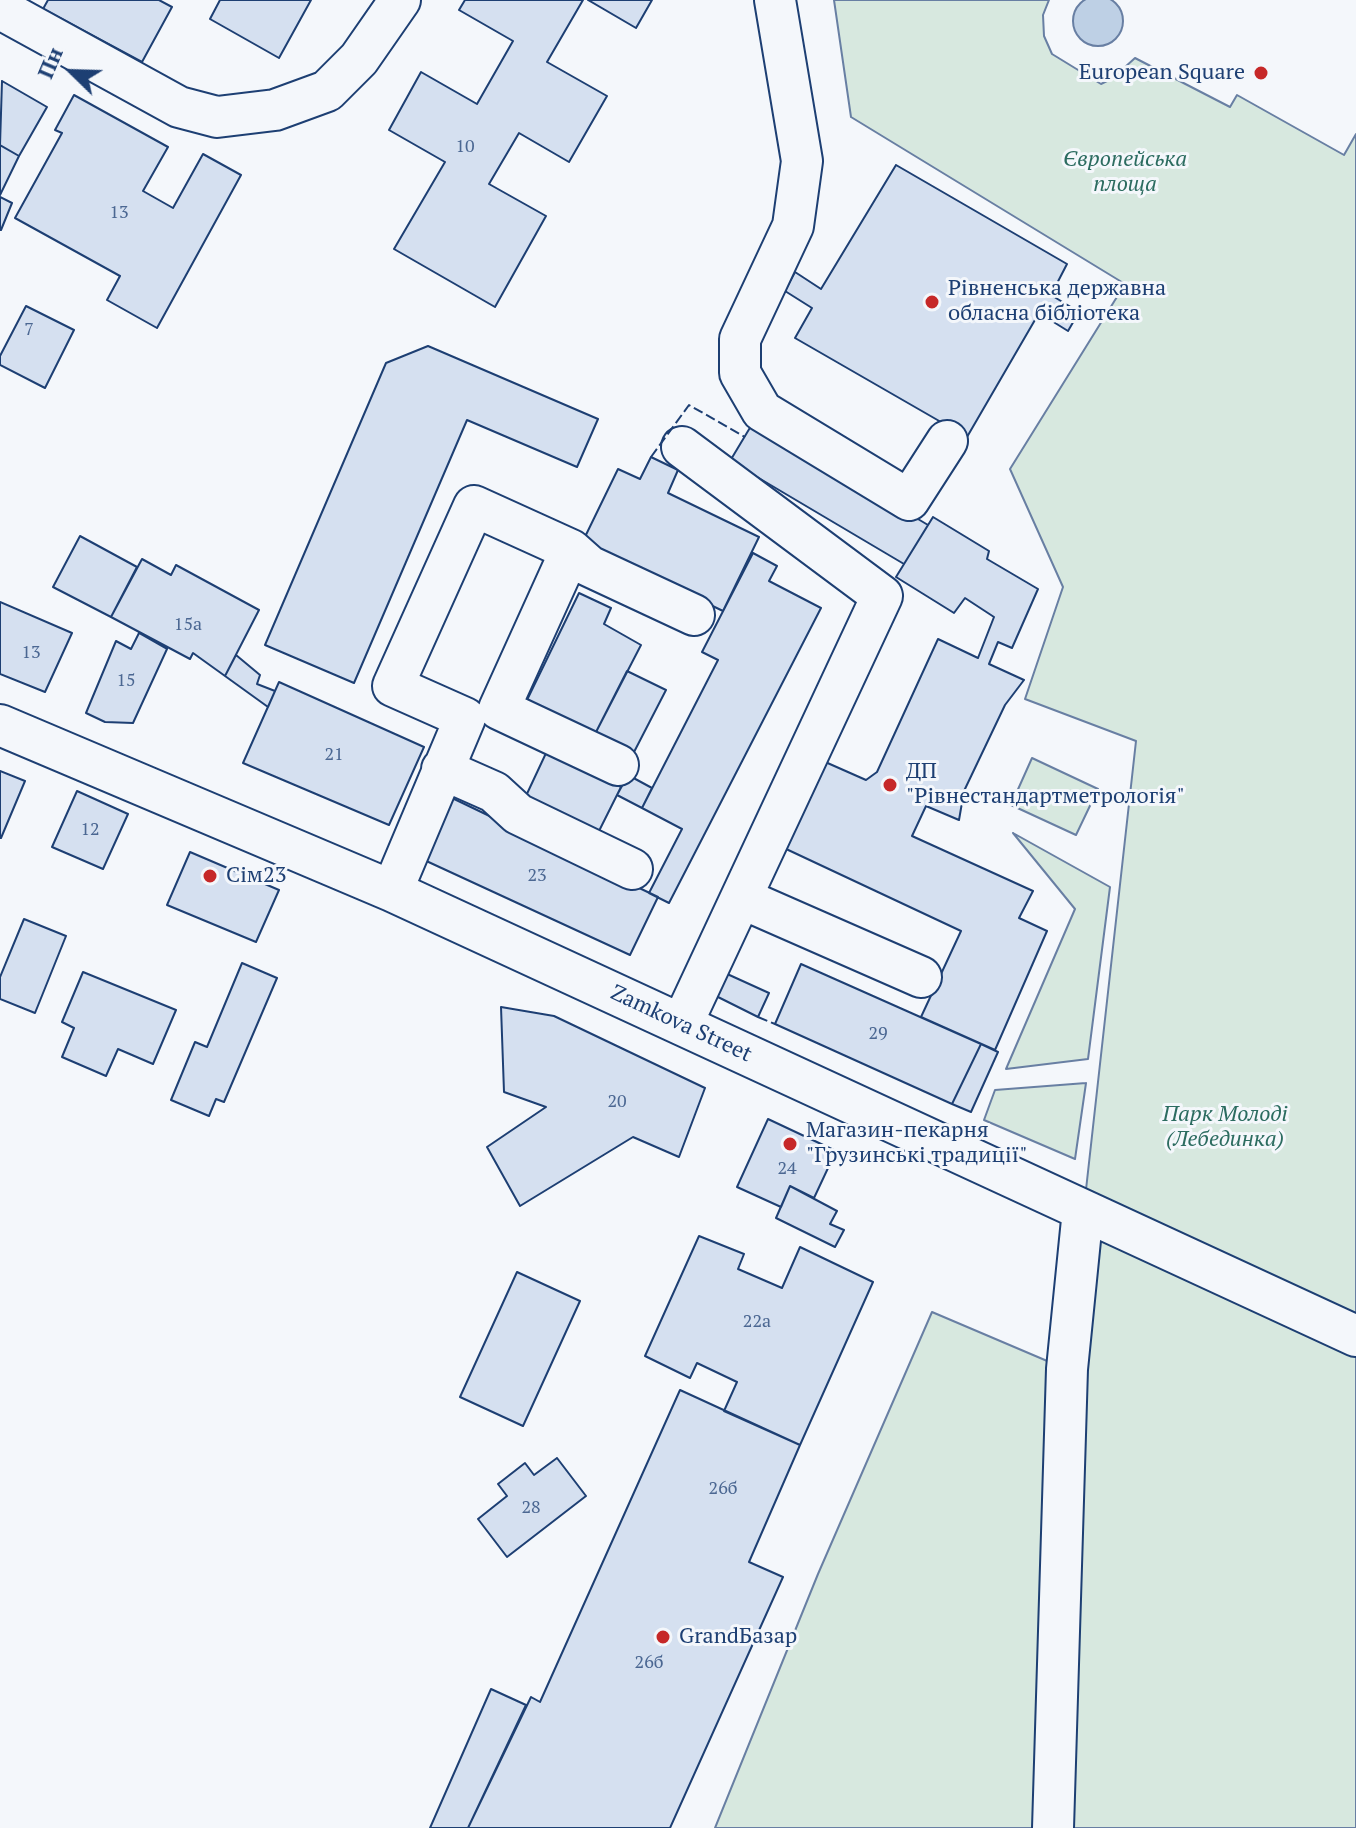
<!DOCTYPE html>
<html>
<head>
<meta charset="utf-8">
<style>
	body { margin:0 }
	#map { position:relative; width:1356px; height:1828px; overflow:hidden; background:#f4f7fb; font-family:"PT Serif",serif }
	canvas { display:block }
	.north { position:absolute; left:32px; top:32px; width:80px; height:80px; -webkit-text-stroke:6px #f4f7fb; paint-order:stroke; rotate:293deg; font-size:22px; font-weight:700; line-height:32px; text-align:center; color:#1d3f73 }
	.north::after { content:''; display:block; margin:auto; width:28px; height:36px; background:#1d3f73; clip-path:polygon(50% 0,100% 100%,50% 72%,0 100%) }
</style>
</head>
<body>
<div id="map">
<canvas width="1356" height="1828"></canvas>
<div class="north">Пн</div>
</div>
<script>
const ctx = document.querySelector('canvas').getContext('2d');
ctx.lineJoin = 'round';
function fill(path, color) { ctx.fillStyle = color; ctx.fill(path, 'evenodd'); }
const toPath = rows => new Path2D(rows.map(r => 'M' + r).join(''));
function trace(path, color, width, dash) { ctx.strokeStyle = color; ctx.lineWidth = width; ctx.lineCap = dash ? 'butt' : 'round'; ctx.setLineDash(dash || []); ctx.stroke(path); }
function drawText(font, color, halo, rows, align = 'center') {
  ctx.font = font + ' "PT Serif",serif'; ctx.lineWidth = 6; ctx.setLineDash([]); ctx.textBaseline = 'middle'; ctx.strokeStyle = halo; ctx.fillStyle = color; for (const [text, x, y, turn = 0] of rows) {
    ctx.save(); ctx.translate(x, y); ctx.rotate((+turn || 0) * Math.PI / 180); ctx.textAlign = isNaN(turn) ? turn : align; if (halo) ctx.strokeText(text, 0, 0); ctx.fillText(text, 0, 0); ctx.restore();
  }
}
const green = toPath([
	[834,0,1049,0,1043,15,1044,36,1052,54,1101,84,1113,78,1135,58,1230,107,1237,95,1344,155,1356,134,1356,1828,715,1828,818,1574,932,1312,1066,1369,1136,741,1025,699,1063,587,1010,469,1125,284,851,117,834,0],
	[1032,758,1098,789,1076,835,1011,805,1032,758],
	[1013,833,1110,887,1088,1059,1006,1069,1075,909,1013,833],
	[1086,1083,1075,1159,984,1120,995,1090,1086,1083]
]);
fill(green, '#d7e8df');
trace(green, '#687fa3', 2);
const water = toPath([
	'1073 21a25 25 0 1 1 50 0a25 25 0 1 1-50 0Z'
]);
fill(water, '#bed0e5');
trace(water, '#687fa3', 2);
const building = toPath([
	[48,0,159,0,172,7,142,62,43,9,48,0],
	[220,0,311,0,279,58,210,19,220,0],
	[465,0,583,0,547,62,607,96,569,162,519,133,489,184,546,216,495,307,394,249,445,162,389,130,421,72,477,104,513,41,459,10,465,0],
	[588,0,652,0,636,28,588,0],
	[2,81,47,107,19,156,0,145,2,81],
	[74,95,168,147,143,191,173,208,203,154,241,175,157,328,107,300,120,276,15,218,62,133,55,130,74,95],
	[0,145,19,156,0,195,0,145],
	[896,165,1067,264,1051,295,1079,312,1068,331,1039,313,967,437,795,338,812,308,785,291,795,272,821,289,896,165],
	[0,197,12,203,1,230,0,230,0,197],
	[26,306,74,330,45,388,0,365,0,356,26,306],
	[428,346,598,419,577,467,467,420,354,683,265,645,386,363,428,346],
	[754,421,928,525,904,564,730,461,754,421],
	[651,457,678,470,668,493,759,537,723,611,582,543,618,469,640,479,651,457],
	[933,517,989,551,987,559,1038,589,1012,648,998,642,989,664,1024,680,1005,705,964,791,959,820,926,806,912,836,1033,891,1019,918,1047,931,995,1050,921,1017,961,931,784,848,823,761,866,780,877,772,938,639,978,658,994,617,965,598,954,613,896,577,933,517],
	[80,536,137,567,111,617,53,587,80,536],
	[753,553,777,566,769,581,821,608,669,903,649,893,682,829,642,808,718,660,702,652,753,553],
	[142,559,171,575,176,565,259,610,225,676,193,653,190,659,111,617,142,559],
	[579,593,611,608,604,624,641,645,595,734,527,700,579,593],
	[0,602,72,633,45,692,0,674,0,602],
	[139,633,167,649,133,723,105,722,86,713,116,641,131,649,139,633],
	[236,655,260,675,257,684,275,691,268,707,225,676,236,655],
	[627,671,666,690,633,754,595,734,627,671],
	[279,682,424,747,389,825,243,763,279,682],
	[547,751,621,787,598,833,525,798,547,751],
	[0,771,25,781,1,838,0,838,0,771],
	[628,775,652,788,642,808,617,795,628,775],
	[77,791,128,814,103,869,52,847,77,791],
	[450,797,658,897,630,955,422,859,450,797],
	[190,852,279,890,256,942,167,905,190,852],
	[24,919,66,936,35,1013,0,999,0,977,24,919],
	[242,963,277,978,224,1102,216,1099,209,1116,171,1100,195,1042,207,1047,242,963],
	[801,964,981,1044,952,1104,775,1024,801,964],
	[83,972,176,1010,153,1064,118,1049,106,1076,62,1057,74,1028,62,1022,83,972],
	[725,973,769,993,758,1017,714,995,725,973],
	[501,1007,554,1016,705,1088,679,1157,633,1137,520,1206,487,1147,546,1107,504,1092,501,1007],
	[981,1044,998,1052,971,1112,952,1104,981,1044],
	[768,1119,836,1151,814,1198,790,1186,781,1207,737,1187,768,1119],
	[790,1186,837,1211,830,1224,844,1230,835,1247,776,1218,790,1186],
	[699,1236,744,1254,738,1269,782,1288,800,1247,873,1282,800,1445,724,1411,737,1382,697,1363,690,1378,645,1356,699,1236],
	[517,1272,580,1301,523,1426,460,1397,517,1272],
	[680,1390,800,1445,749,1562,783,1577,670,1828,468,1828,531,1697,540,1702,680,1390],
	[557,1458,586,1496,507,1557,478,1519,507,1496,498,1484,525,1463,534,1475,557,1458],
	[491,1689,526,1705,468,1828,430,1828,491,1689]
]);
fill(building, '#d5e0f0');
trace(building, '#1d3f73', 2);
const minor = toPath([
	[775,0,802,161,793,226,740,339,740,373,762,411,909,500,947,441],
	[8,13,179,107,217,117,275,110,327,91,359,59,400,0],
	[571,550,589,566,694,615],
	[0,725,392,891,1356,1336],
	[442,769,494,792,518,814,632,869],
	[392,891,465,718,393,686,474,506,571,550,499,709,618,765],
	[741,898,921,977],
	[682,1024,882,596,682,447],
	[1053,1828,1067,1369,1083,1210]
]);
trace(minor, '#1d3f73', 44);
trace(minor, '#f4f7fb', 40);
trace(toPath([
	[651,457,689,405,745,437],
	[758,1017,775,1024]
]), '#1d3f73', 2, [10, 4]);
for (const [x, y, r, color] of [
	[1261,73,8,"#c62828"],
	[932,302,8,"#c62828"],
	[890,785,8,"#c62828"],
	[210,876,8,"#c62828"],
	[790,1144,8,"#c62828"],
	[663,1637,8,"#c62828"]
]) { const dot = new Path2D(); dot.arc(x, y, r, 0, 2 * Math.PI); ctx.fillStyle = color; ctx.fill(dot); trace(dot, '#f4f7fb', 3); }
drawText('18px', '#4b6792', null, [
	["10",465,147],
	["13",119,213],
	["7",29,330],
	["15а",188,625],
	["13",31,653],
	["15",126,681],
	["21",334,755],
	["12",90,830],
	["23",537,876],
	["29",878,1034],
	["20",617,1102],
	["24",787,1169],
	["22а",757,1322],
	["26б",723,1489],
	["28",531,1508],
	["26б",649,1663]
]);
drawText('22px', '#1d3f73', '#f4f7fb', [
	["European Square",1245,73,"right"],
	["Рівненська державна",948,289],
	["обласна бібліотека",948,314],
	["ДП",906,772],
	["\"Рівнестандартметрологія\"",906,797],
	["Сім23",226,876],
	["Магазин-пекарня",806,1131],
	["\"Грузинські традиції\"",806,1156],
	["GrandБазар",679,1637]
], 'left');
drawText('italic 22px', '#2c6c60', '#f4f7fb', [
	["Європейська",1125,160],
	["площа",1125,185],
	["Парк Молоді",1225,1115],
	["(Лебединка)",1225,1140]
]);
drawText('22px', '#1d3f73', '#f4f7fb', [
	["Zamkova Street",681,1024,25]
]);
</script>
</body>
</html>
